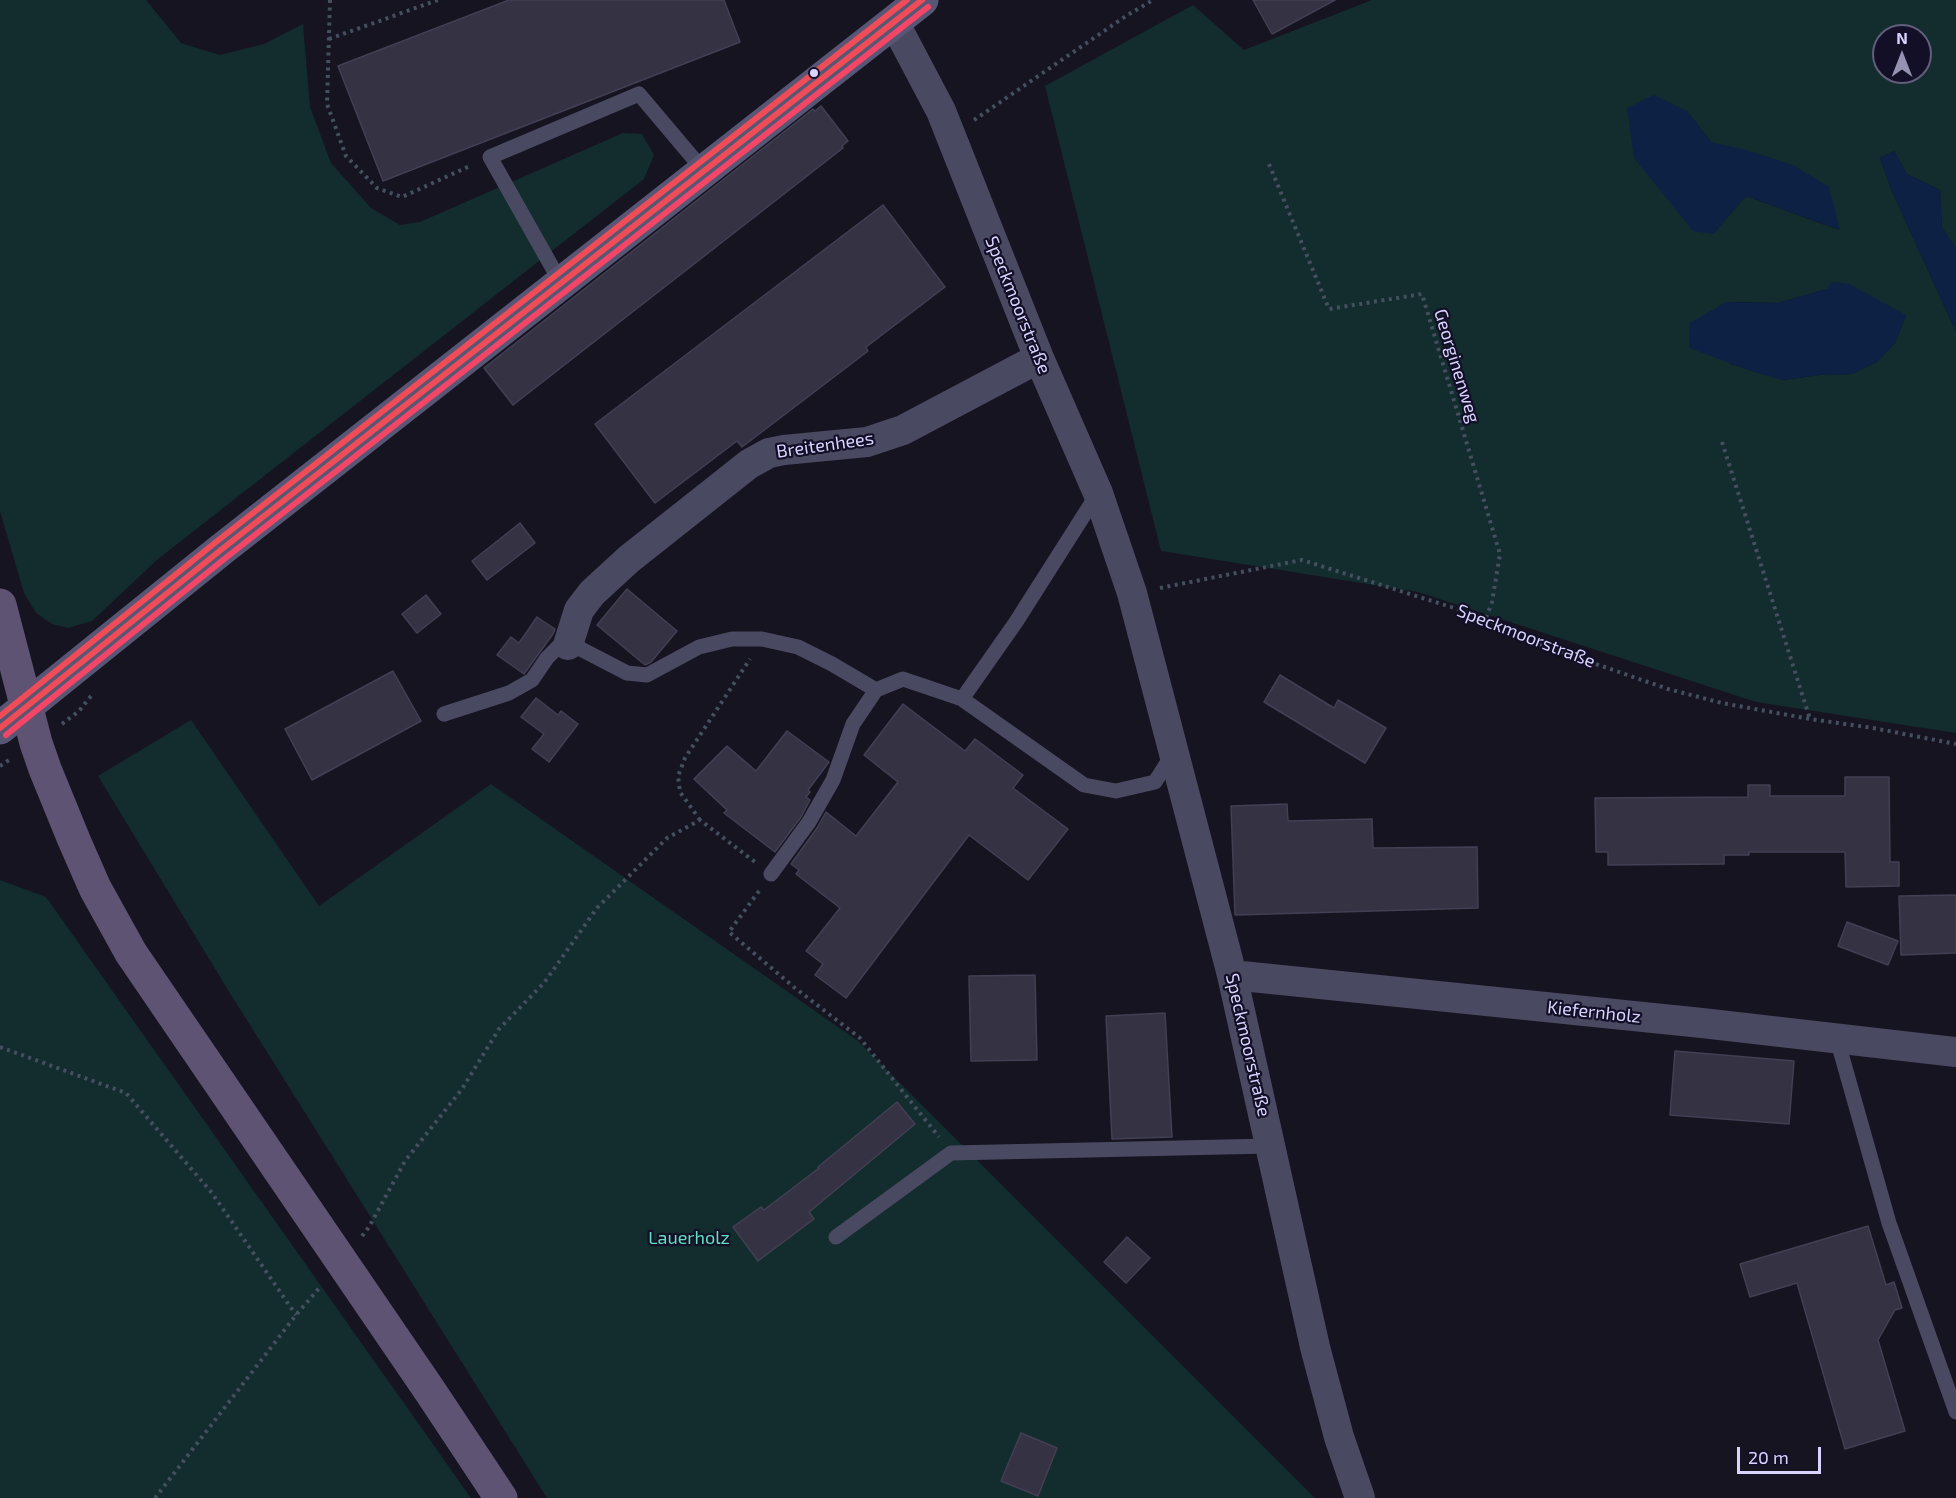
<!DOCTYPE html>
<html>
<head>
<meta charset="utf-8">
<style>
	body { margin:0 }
	#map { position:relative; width:1956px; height:1498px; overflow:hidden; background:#161421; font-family:"Exo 2",sans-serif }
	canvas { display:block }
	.north { position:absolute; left:1872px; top:24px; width:60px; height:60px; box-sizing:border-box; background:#130f26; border:2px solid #625e7d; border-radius:50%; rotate:0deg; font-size:16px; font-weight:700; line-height:24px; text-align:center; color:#d9d4ff }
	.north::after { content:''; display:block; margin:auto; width:21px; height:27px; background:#9591b1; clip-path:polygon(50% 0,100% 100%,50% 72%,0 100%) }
	.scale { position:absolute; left:1737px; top:1447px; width:84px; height:27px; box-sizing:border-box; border:3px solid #d9d4ff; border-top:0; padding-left:8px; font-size:18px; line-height:21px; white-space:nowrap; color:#d9d4ff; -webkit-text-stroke:4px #130f26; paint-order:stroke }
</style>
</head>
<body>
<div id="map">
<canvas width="1956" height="1498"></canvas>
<div class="north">N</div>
<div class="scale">20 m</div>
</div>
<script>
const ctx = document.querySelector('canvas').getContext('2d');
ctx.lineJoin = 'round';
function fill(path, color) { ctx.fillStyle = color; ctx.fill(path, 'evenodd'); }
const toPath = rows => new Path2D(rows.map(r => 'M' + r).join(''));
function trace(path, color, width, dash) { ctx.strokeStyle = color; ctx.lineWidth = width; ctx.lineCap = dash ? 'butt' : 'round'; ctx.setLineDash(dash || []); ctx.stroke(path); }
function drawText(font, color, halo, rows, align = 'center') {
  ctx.font = font + ' "Exo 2",sans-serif'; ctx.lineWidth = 4.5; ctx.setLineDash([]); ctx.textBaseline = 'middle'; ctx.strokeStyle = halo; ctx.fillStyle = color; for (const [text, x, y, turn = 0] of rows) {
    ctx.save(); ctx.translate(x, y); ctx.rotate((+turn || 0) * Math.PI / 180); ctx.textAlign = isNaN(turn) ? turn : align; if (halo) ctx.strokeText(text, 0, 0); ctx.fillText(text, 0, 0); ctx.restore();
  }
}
fill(toPath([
	[0,0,146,0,181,43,220,55,264,44,303,24,310,107,331,163,371,208,400,225,420,222,623,133,642,134,654,155,644,179,158,559,92,621,68,628,52,624,36,613,24,593,0,511],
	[1372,0,1956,0,1956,248,1942,228,1940,190,1907,174,1894,151,1880,158,1891,189,1956,332,1956,733,1756,702,1418,592,1161,551,1045,86,1193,5,1244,50],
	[1884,36,1920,36,1920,72,1884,72],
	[1687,111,1711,142,1839,230,1746,196,1713,234],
	[1827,289,1906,315,1895,343,1877,362,1852,374,1820,375,1783,380,1731,364,1726,302,1778,303],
	[191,720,319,906,491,784,858,1041,1315,1498,547,1498,228,990,98,776],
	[0,880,46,897,471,1498,0,1498]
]), '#132c2d');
fill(toPath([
	[1654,95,1687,111,1711,142,1746,150,1793,165,1829,187,1840,230,1746,196,1713,234,1693,231,1634,158,1627,108],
	[1894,151,1907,174,1940,190,1942,228,1956,248,1956,332,1891,189,1880,158],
	[1832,282,1849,284,1906,315,1895,343,1877,362,1852,374,1820,375,1783,380,1754,372,1689,348,1690,323,1726,302,1778,303,1827,289]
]), '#0d2144');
const building = toPath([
	[509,0,724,0,740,42,383,181,338,66,509,0],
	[1253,0,1335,0,1272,34,1253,0],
	[821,106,848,141,842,146,843,148,513,405,484,368,813,109,815,111,821,106],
	[883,205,945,287,866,347,868,351,742,447,737,441,655,503,595,424,883,205],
	[520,523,535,543,487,580,472,561,520,523],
	[627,589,677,631,651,662,645,665,597,625,627,589],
	[426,595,441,614,417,633,402,614,426,595],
	[537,617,555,629,553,634,524,674,497,655,511,637,519,643,537,617],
	[393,671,421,721,312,780,285,729,393,671],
	[1280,675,1334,708,1338,700,1386,728,1365,763,1264,702,1280,675],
	[536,698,558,715,561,711,578,724,549,762,532,749,544,734,521,717,536,698],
	[903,704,965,751,975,739,1023,775,1013,788,1068,829,1028,880,969,835,846,998,815,975,823,964,806,951,840,908,796,874,799,870,791,864,817,828,826,812,856,836,898,782,864,755,903,704],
	[787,731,829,762,808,790,810,792,806,797,810,800,801,817,775,852,724,813,727,810,694,779,727,746,756,771,787,731],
	[1845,777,1889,777,1890,862,1899,862,1899,886,1846,887,1845,852,1749,852,1749,855,1724,855,1724,864,1608,865,1608,852,1596,852,1595,798,1748,797,1748,785,1770,785,1770,796,1845,796,1845,777],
	[1287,804,1288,821,1372,819,1373,848,1477,847,1478,908,1235,915,1231,806,1287,804],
	[1956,895,1956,953,1901,955,1899,896,1956,895],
	[1847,922,1898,941,1888,965,1838,946,1847,922],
	[1035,975,1037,1060,971,1061,969,976,1035,975],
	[1165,1013,1172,1137,1112,1139,1106,1016,1165,1013],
	[1675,1051,1794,1061,1789,1124,1670,1115,1675,1051],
	[897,1102,915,1124,809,1212,814,1219,758,1261,733,1227,761,1207,764,1210,819,1168,818,1167,897,1102],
	[1868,1226,1886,1285,1894,1282,1902,1308,1895,1310,1878,1340,1905,1431,1845,1449,1797,1283,1750,1297,1740,1264,1868,1226],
	[1127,1237,1150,1258,1126,1283,1104,1262,1127,1237],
	[1021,1433,1057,1448,1038,1496,1001,1481,1021,1433]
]);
fill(building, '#343243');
trace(building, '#433f54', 1.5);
trace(toPath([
	[330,0,327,104,346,156,377,188,402,197,470,166],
	[329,39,438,0],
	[974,120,1126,16,1153,0],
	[1269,164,1329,309,1422,294,1500,554,1492,602,1486,618],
	[1722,442,1810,719],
	[1160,588,1302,560,1486,618,1515,636,1668,689,1722,703,1810,719,1873,728,1956,744],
	[62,724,79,711,91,696],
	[0,766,9,760],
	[700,820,680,792,678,776,685,758,750,659],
	[759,891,729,932,795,988,860,1038,939,1137],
	[0,1047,126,1093,212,1193,296,1315],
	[362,1236,369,1227,405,1161,462,1089,499,1029,544,983,597,908,667,838,700,820,755,862],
	[155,1498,296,1315,321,1286]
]), '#44505f', 4, [3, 4.5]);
trace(toPath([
	[561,283,490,157,639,94,704,171],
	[962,699,1084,785,1116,791,1155,782,1174,752],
	[444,714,509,693,532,680,547,658,559,646,568,645,577,647,627,673,647,675,699,647,732,639,762,639,798,647,832,664,876,690,903,679,962,699,1016,622,1098,493],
	[771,874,809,822,833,780,853,724,876,690],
	[1837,1039,1889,1223,1956,1412],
	[836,1237,951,1153,1270,1146]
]), '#4a4962', 15);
trace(toPath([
	[894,22,941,111,1039,358,1098,493,1132,593,1232,975,1315,1347,1339,1437,1360,1498],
	[568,645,579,610,592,593,629,559,749,464,769,453,784,450,867,442,903,430,1039,358],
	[1232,975,1702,1023,1956,1052]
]), '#4a4962', 30);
trace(toPath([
	[0,728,222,549,922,0]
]), '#575674', 33);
trace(toPath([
	[0,605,36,743,45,769,74,840,95,888,131,953,430,1391,501,1498]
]), '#5e5373', 33);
trace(toPath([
	[0,728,222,549,922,0]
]), '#ef4c58', 6);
trace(toPath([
	[6,735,228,556,928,7]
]), '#f34667', 6);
trace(toPath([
	[0,716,216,542,907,0]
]), '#ef4c58', 6);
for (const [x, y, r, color] of [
	[814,73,5,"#d9d4ff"]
]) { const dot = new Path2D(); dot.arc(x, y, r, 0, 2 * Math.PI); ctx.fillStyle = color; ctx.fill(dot); trace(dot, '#130f26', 2); }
drawText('18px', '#d9d4ff', '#130f26', [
	["Speckmoorstraße",1018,305,68],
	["Georginenweg",1457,366,73],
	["Breitenhees",825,445,-8],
	["Speckmoorstraße",1526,636,21],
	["Kiefernholz",1594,1012,6],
	["Speckmoorstraße",1248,1045,77]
]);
drawText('18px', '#5fe0c0', '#130f26', [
	["Lauerholz",689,1238]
]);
</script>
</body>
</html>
